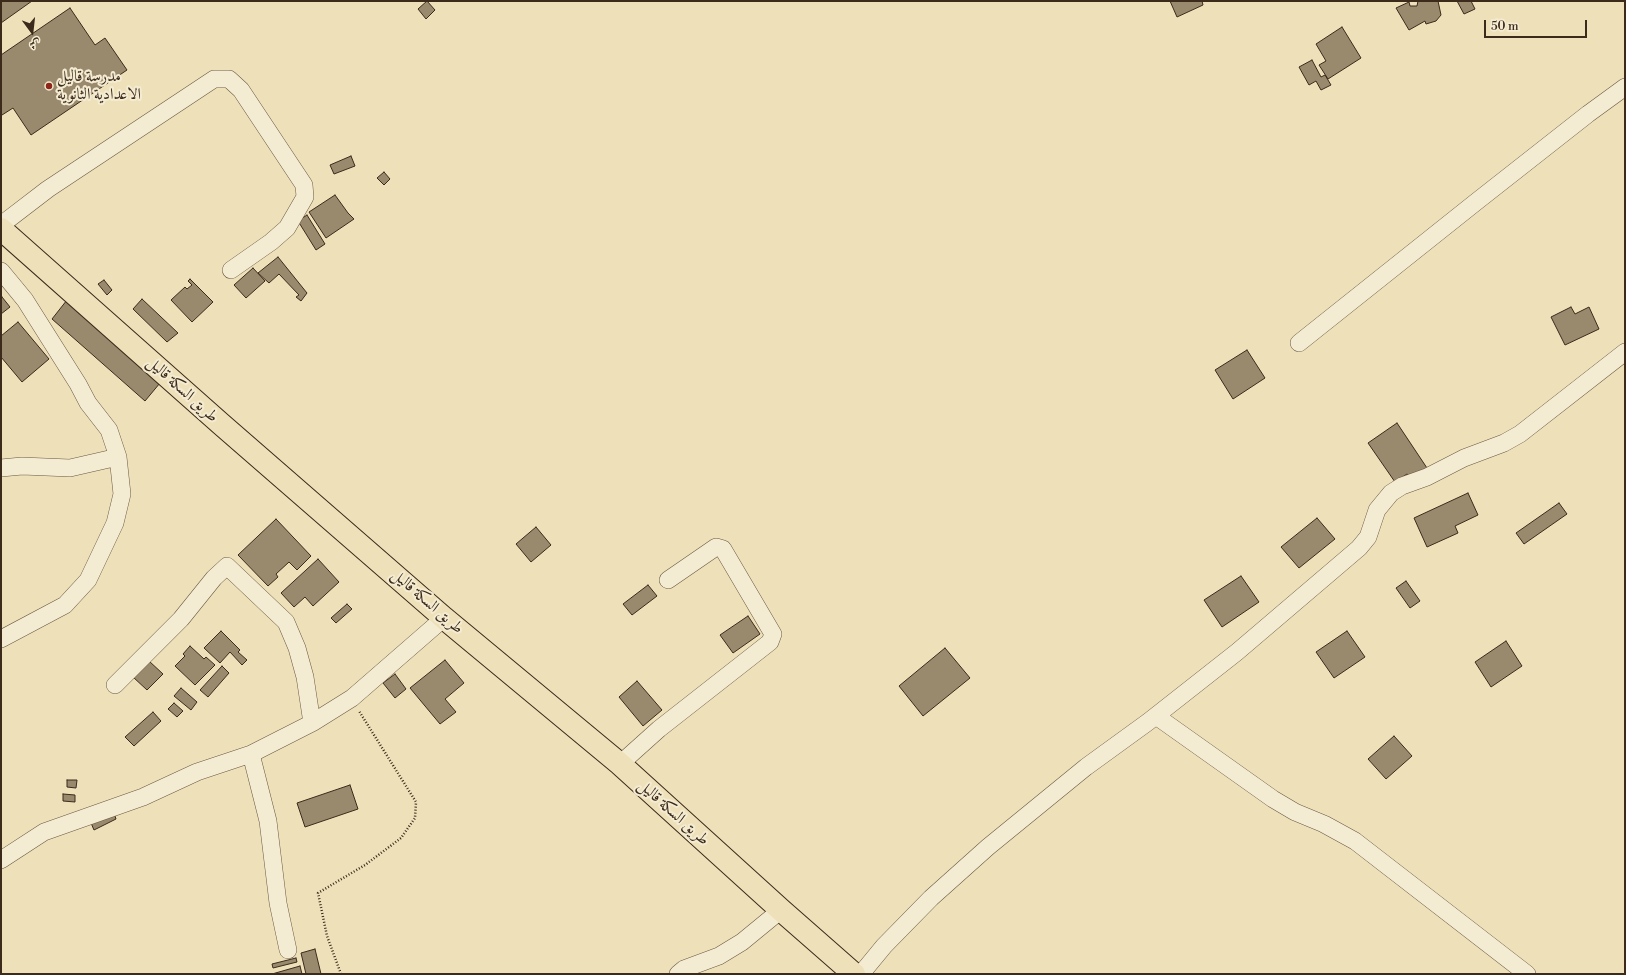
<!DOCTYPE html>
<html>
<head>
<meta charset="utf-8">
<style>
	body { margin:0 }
	#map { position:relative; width:1626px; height:975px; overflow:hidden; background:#eee1b9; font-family:"Libre Bodoni",Amiri,serif }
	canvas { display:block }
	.frame { position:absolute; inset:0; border:2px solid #3c2a1b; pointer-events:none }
	.north { position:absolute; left:12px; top:12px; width:40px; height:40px; -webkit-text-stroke:3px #f4ecd2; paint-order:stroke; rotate:165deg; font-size:11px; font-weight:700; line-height:16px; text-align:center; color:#3c2a1b }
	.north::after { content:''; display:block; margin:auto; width:14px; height:18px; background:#3c2a1b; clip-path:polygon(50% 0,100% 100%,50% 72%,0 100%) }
	.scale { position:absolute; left:1484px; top:20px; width:103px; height:18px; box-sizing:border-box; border:2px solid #3c2a1b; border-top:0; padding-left:5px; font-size:12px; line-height:14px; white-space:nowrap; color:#3c2a1b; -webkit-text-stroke:3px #f4ecd2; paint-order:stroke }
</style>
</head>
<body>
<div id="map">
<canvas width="1626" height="975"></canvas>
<div class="frame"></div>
<div class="north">ش</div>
<div class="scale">50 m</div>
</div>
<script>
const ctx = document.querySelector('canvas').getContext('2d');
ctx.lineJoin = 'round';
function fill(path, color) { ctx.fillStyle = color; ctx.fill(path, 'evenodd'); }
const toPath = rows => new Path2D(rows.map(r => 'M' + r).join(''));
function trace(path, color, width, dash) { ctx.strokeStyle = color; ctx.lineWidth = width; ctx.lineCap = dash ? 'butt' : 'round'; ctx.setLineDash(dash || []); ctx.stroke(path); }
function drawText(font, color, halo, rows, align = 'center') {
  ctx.font = font + ' "Libre Bodoni",Amiri,serif'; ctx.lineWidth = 4; ctx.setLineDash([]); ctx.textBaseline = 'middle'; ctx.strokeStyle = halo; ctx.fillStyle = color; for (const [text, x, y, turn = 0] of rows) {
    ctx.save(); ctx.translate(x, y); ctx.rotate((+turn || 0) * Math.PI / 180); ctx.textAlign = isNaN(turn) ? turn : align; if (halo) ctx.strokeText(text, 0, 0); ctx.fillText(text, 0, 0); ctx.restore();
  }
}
const building = toPath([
	[1,1,32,1,1,23,1,1],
	[427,1,435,10,426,19,418,9,427,1],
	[1170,1,1202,1,1203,5,1177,17,1170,1],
	[1418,1,1438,1,1441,15,1436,21,1426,24,1425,21,1409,30,1396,8,1409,2,1410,6,1417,6,1418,1],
	[1457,1,1471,1,1475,9,1464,14,1457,1],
	[70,8,95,45,105,38,127,70,31,135,13,108,2,115,1,114,1,55,70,8],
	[1342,27,1361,58,1328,79,1319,65,1326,61,1316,44,1342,27],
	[1312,60,1321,77,1325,75,1331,85,1321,90,1316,81,1309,85,1299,67,1312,60],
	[351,156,355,166,334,174,330,165,351,156],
	[384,172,390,179,384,185,377,178,384,172],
	[335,195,348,213,354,219,326,238,309,212,335,195],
	[307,215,325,244,316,250,298,221,307,215],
	[278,257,307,293,301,301,296,297,299,295,279,274,269,283,258,273,278,257],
	[253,268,265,281,246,298,234,285,253,268],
	[190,279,213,302,192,322,171,300,185,287,187,289,192,285,188,281,190,279],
	[104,280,112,290,107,295,98,284,104,280],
	[2,297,10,307,1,314,1,298,2,297],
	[142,299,178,333,167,342,133,309,142,299],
	[67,300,160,383,145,401,52,319,67,300],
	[1571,307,1575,314,1589,307,1599,329,1565,345,1551,317,1571,307],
	[18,322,49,359,22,382,1,357,1,336,18,322],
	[1247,350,1265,378,1233,399,1215,370,1247,350],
	[1397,423,1427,468,1412,478,1407,474,1395,482,1368,443,1397,423],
	[1468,493,1478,515,1455,526,1458,533,1427,547,1414,518,1468,493],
	[1559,503,1567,514,1524,544,1516,533,1559,503],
	[1317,518,1335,539,1299,568,1281,547,1317,518],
	[276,519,311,556,297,570,289,562,276,574,278,577,268,586,238,555,276,519],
	[536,527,551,545,531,562,516,544,536,527],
	[318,559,339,582,313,606,305,597,294,607,281,593,318,559],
	[1241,576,1259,602,1222,627,1204,600,1241,576],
	[1406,581,1420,601,1410,608,1396,588,1406,581],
	[648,585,657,596,632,615,623,604,648,585],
	[347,604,352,609,336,623,331,618,347,604],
	[748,616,760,634,733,653,720,635,748,616],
	[221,631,240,650,238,652,247,660,242,665,230,652,220,663,204,648,221,631],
	[1347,631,1365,657,1334,678,1316,652,1347,631],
	[1506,641,1522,666,1491,687,1475,662,1506,641],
	[190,646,204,659,206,657,215,665,195,685,175,666,185,656,183,654,190,646],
	[945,648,970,678,923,716,899,686,945,648],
	[445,660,464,683,445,699,456,712,440,724,410,688,445,660],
	[149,661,163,674,147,690,133,677,149,661],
	[222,666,229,673,208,697,200,690,222,666],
	[395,674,406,689,395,698,383,683,395,674],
	[637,681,662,710,643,726,619,697,637,681],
	[181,688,197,702,191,710,174,696,181,688],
	[174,703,183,711,177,717,168,709,174,703],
	[153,712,161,721,134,746,125,737,153,712],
	[1394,736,1412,756,1386,779,1368,759,1394,736],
	[67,780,77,780,76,788,67,787,67,780],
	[350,785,358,809,305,827,297,803,350,785],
	[63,794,75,795,75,802,63,801,63,794],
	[114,813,116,819,94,830,91,823,114,813],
	[315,949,321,974,306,974,301,953,315,949],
	[296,958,297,962,273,968,272,964,296,958],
	[300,966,302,974,272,974,300,966]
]);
fill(building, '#99896d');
trace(building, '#3c2a1b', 1);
const minor = toPath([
	[1,225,48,189,214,79,229,79,241,90,304,185,305,197,287,228,271,242,231,270],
	[1,271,25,300,78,384,88,403,109,430,118,457,122,494,115,523,88,580,65,605,1,639],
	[1299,343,1476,202,1588,114,1625,87],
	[1,468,22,466,70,468,118,457],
	[115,685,181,619,214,578,227,566,286,622,297,648,305,677,312,723],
	[1156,716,1273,799,1295,812,1324,824,1355,841,1527,974],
	[251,754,268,821,278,903,288,950],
	[620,764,659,729,770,642,773,634,723,549,716,547,668,580],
	[1,860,44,832,143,797,197,772,251,754,312,723,352,698,444,618],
	[678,974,684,969,719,956,742,942,781,910],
	[861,974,884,946,931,898,988,847,1086,767,1148,722,1237,652,1359,548,1368,537,1377,510,1391,493,1402,486,1427,477,1464,458,1504,443,1520,434,1625,352]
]);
const major = toPath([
	[1,229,221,424,444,618,620,764,781,910,854,974]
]);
trace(minor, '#685842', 18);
trace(major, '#3c2a1b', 24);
trace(toPath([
	[341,974,327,936,318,893,365,865,401,838,415,818,416,802,359,711]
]), '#3c2a1b', 2.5, [1, 2]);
trace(minor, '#f4ecd2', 17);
trace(major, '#eee1b9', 22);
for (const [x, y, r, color] of [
	[49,86,4,"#8f2418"]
]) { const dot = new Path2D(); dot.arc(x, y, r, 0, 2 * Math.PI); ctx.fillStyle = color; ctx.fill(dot); trace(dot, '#f4ecd2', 1.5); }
drawText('16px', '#3c2a1b', '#f4ecd2', [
	["مدرسة قاليل",57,77],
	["الاعدادية الثانوية",57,95]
], 'left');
drawText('16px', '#3c2a1b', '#f4ecd2', [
	["طريق السكة قاليل",182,390,42],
	["طريق السكة قاليل",427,602,41],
	["طريق السكة قاليل",673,813,42]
]);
</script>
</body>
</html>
